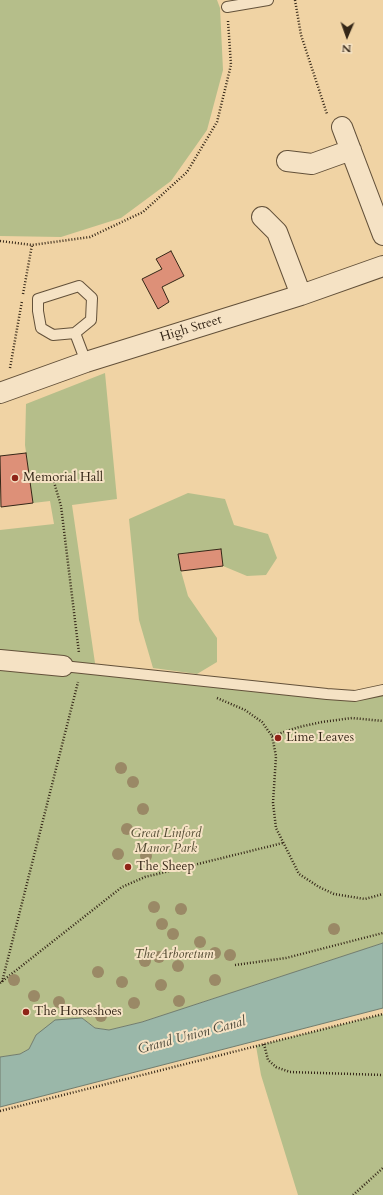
<!DOCTYPE html>
<html>
<head>
<meta charset="utf-8">
<style>
	body { margin:0 }
	#map { position:relative; width:383px; height:1195px; overflow:hidden; background:#f0d3a4; font-family:Cardo,serif }
	canvas { display:block }
	.north { position:absolute; left:327px; top:16px; width:40px; height:40px; -webkit-text-stroke:3px #f5e2c4; paint-order:stroke; rotate:182deg; font-size:11px; font-weight:700; line-height:16px; text-align:center; color:#342617 }
	.north::after { content:''; display:block; margin:auto; width:14px; height:18px; background:#342617; clip-path:polygon(50% 0,100% 100%,50% 72%,0 100%) }
</style>
</head>
<body>
<div id="map">
<canvas width="383" height="1195"></canvas>
<div class="north">N</div>
</div>
<script>
const ctx = document.querySelector('canvas').getContext('2d');
ctx.lineJoin = 'round';
function fill(path, color) { ctx.fillStyle = color; ctx.fill(path, 'evenodd'); }
const toPath = rows => new Path2D(rows.map(r => 'M' + r).join(''));
function trace(path, color, width, dash) { ctx.strokeStyle = color; ctx.lineWidth = width; ctx.lineCap = dash ? 'butt' : 'round'; ctx.setLineDash(dash || []); ctx.stroke(path); }
function drawText(font, color, halo, rows, align = 'center') {
  ctx.font = font + ' Cardo,serif'; ctx.lineWidth = 4; ctx.setLineDash([]); ctx.textBaseline = 'middle'; ctx.strokeStyle = halo; ctx.fillStyle = color; for (const [text, x, y, turn = 0] of rows) {
    ctx.save(); ctx.translate(x, y); ctx.rotate((+turn || 0) * Math.PI / 180); ctx.textAlign = isNaN(turn) ? turn : align; if (halo) ctx.strokeText(text, 0, 0); ctx.fillText(text, 0, 0); ctx.restore();
  }
}
fill(toPath([
	[0,0,217,0,220,8,223,70,207,130,171,181,121,218,61,237,0,236],
	[105,373,117,499,72,505,96,670,355,696,383,696,383,943,142,1022,109,1030,95,1028,82,1018,36,1035,29,1049,20,1054,0,1057,0,530,54,524,50,501,33,503,25,445,26,404],
	[188,493,225,499,234,525,268,534,277,558,266,575,247,576,223,566,221,549,178,554,181,571,188,596,217,638,217,662,197,674,153,668,139,620,129,519],
	[383,1014,383,1195,298,1195,261,1075,256,1046]
]), '#b5be8a');
const water = toPath([
	[383,943,383,1008,0,1107,0,1057,20,1054,29,1049,36,1035,55,1020,82,1018,95,1028,109,1030,142,1022,383,943]
]);
fill(water, '#9ab7a9');
trace(water, '#717d6f', 1);
const building = toPath([
	[171,251,184,276,162,287,169,302,158,309,142,279,162,269,156,259,171,251],
	[26,453,33,503,1,507,0,456,26,453],
	[221,549,223,566,181,571,178,554,221,549]
]);
fill(building, '#dd9078');
trace(building, '#342617', 1);
const service = toPath([
	[227,7,268,0],
	[75,333,91,320,92,298,79,286,38,299,38,311,41,328,53,335,75,333,86,362],
	[63,666,327,694,355,696,383,690]
]);
const minor = toPath([
	[342,127,383,235],
	[287,161,312,164,351,150],
	[262,217,277,232,301,295],
	[0,393,86,362,301,295,383,266],
	[0,660,63,666]
]);
trace(service, '#63513a', 12);
trace(minor, '#63513a', 22);
trace(toPath([
	[295,0,301,35,327,114],
	[0,241,32,245,90,237,143,212,187,172,217,122,231,65,228,21],
	[23,294,32,245],
	[10,368,22,301],
	[54,482,61,506,79,653],
	[217,698,245,710,262,722,272,736,276,756,273,803,276,828,299,874,319,887,334,894,365,899,383,894],
	[272,736,299,727,322,722,352,718,383,721],
	[235,965,286,958,383,933],
	[2,982,78,682],
	[0,983,122,887,145,877,283,843],
	[264,1044,268,1060,276,1067,290,1072,383,1075],
	[0,1111,383,1014],
	[353,1195,383,1168]
]), '#342617', 2.5, [1, 2]);
trace(service, '#f5e2c4', 10);
trace(minor, '#f5e2c4', 20);
ctx.fillStyle = '#9a8966';
for (const [x, y] of [
	[121,768],
	[133,782],
	[143,809],
	[127,829],
	[118,854],
	[146,856],
	[154,907],
	[181,909],
	[162,924],
	[334,929],
	[173,934],
	[200,942],
	[215,953],
	[230,955],
	[159,957],
	[145,961],
	[178,966],
	[98,972],
	[14,980],
	[215,980],
	[122,982],
	[161,985],
	[34,996],
	[179,1001],
	[59,1002],
	[134,1003],
	[101,1016]
]) { ctx.beginPath(); ctx.arc(x, y, 6, 0, 2 * Math.PI); ctx.fill(); }
for (const [x, y, r, color] of [
	[15,478,4,"#8f2418"],
	[278,738,4,"#8f2418"],
	[128,867,4,"#8f2418"],
	[26,1012,4,"#8f2418"]
]) { const dot = new Path2D(); dot.arc(x, y, r, 0, 2 * Math.PI); ctx.fillStyle = color; ctx.fill(dot); trace(dot, '#f5e2c4', 1.5); }
drawText('13px', '#342617', '#f5e2c4', [
	["High Street",191,329,-17]
]);
drawText('13px', '#342617', '#f5e2c4', [
	["Memorial Hall",23,478],
	["Lime Leaves",286,738],
	["The Sheep",136,867],
	["The Horseshoes",34,1012]
], 'left');
drawText('italic 13px', '#544c34', '#f5e2c4', [
	["Great Linford",166,834],
	["Manor Park",166,849],
	["The Arboretum",174,955]
]);
drawText('italic 14px', '#4e4a3c', '#f5e2c4', [
	["Grand Union Canal",192,1036,-15]
]);
</script>
</body>
</html>
